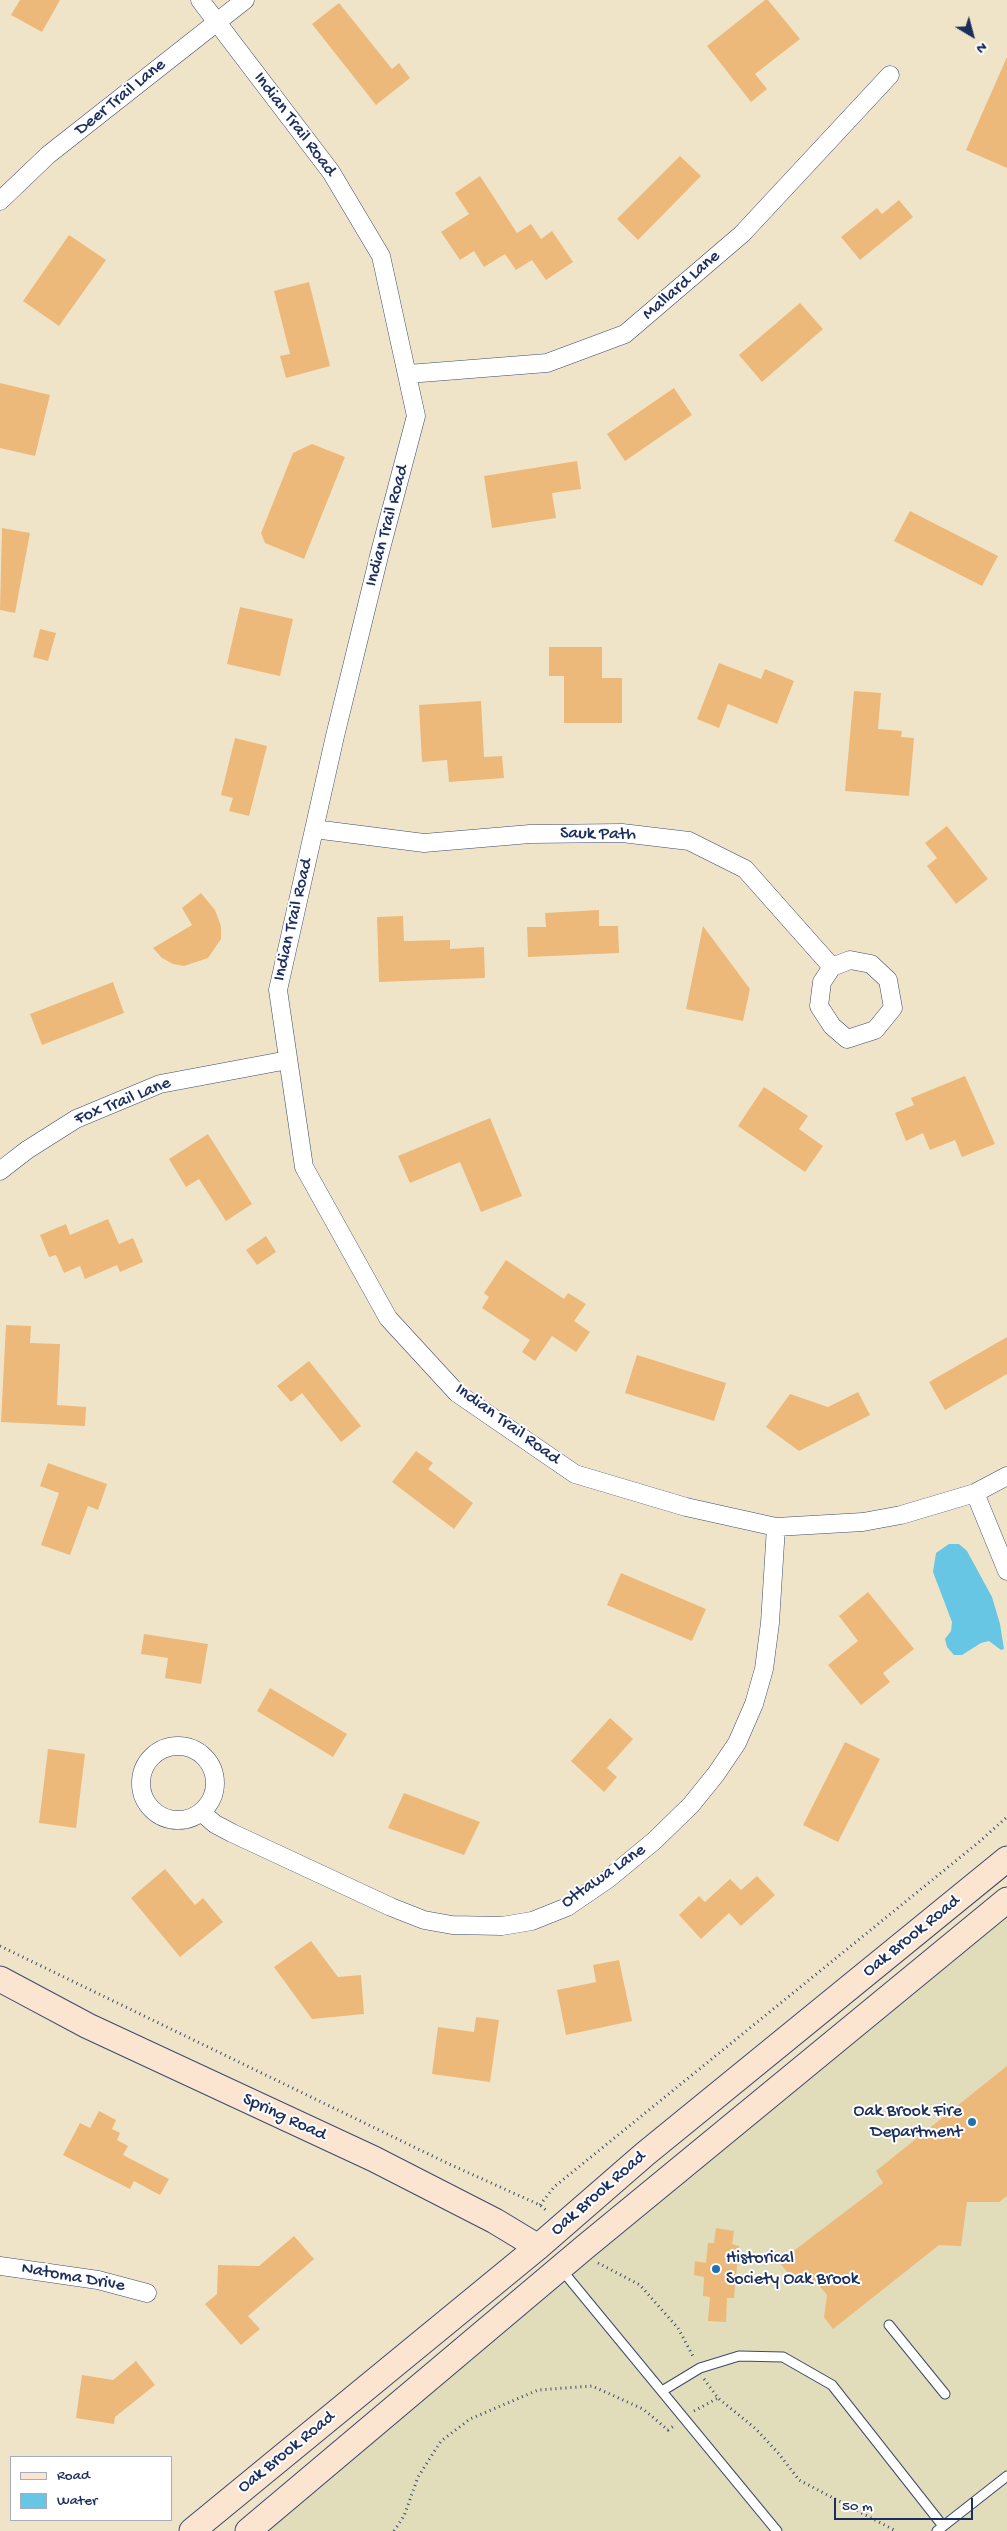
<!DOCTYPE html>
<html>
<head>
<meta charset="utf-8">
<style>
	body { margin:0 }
	#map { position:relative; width:1007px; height:2531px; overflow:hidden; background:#f0e4c8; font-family:"Gochi Hand",sans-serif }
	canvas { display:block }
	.legend { position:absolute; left:10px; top:2456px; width:162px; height:65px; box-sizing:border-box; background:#fff; border:1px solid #a4acbf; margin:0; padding:6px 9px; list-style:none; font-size:15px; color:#1b2f5e }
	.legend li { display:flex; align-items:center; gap:10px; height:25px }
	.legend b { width:25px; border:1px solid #a4acbf }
	.north { position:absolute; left:947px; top:10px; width:50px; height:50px; -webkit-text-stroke:4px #fff; paint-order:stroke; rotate:143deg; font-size:14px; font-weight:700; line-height:20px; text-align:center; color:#1b2f5e }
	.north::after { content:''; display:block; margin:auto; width:18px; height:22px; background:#1b2f5e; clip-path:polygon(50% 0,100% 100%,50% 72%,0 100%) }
	.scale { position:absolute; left:834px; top:2498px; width:139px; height:22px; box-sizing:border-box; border:2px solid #1b2f5e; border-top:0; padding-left:6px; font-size:15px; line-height:18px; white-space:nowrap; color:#1b2f5e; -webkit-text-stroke:4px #fff; paint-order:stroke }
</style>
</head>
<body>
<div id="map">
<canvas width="1007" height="2531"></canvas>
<ul class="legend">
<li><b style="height:6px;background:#fce5d0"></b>Road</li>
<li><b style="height:14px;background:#66c6e4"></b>Water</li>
</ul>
<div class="north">N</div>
<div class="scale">50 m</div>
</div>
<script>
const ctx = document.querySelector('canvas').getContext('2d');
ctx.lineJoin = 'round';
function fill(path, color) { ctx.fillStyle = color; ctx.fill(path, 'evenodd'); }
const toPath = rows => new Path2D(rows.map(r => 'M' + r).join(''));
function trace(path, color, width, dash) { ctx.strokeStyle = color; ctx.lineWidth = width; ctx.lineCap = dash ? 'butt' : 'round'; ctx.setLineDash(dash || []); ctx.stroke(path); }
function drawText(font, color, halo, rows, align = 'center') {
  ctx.font = font + ' "Gochi Hand",sans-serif'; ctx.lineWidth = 4; ctx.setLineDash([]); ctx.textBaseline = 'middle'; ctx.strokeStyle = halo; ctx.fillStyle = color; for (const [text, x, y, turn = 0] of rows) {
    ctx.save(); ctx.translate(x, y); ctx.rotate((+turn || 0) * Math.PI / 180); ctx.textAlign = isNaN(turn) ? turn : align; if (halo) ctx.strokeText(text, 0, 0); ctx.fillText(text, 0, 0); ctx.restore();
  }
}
fill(toPath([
	[1007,1914,1007,2531,259,2531]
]), '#e1dcba');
fill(toPath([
	[949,1544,959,1544,967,1551,992,1597,1000,1624,1004,1649,1001,1650,989,1641,981,1643,962,1655,954,1655,947,1647,945,1639,951,1631,952,1622,933,1572,936,1553]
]), '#66c6e4');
fill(toPath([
	[20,0,60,0,42,32,11,15],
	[765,0,768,0,800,39,755,74,767,89,751,102,707,46],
	[339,3,392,69,399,63,410,78,376,105,312,24],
	[1007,57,1007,168,966,150],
	[680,156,701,176,638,240,617,219],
	[480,176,517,233,531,224,541,239,552,231,573,262,546,280,532,260,516,270,505,254,484,267,474,251,460,260,441,232,469,214,455,193],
	[899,200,913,217,860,260,841,237,877,208,882,214],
	[69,235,106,260,59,326,23,301],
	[309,282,330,366,286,378,280,356,290,354,274,291],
	[800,303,823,329,762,382,739,355],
	[0,383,50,395,35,456,0,448],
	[674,388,692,415,625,461,607,434],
	[312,444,345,457,304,559,265,543,261,533,293,453],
	[577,461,581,489,552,493,556,518,492,528,484,476],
	[910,511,998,556,982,586,894,541],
	[2,528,30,533,15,613,0,610],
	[240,607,293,619,280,676,227,664],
	[40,629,56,633,48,661,33,657],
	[549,647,602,647,602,678,622,678,622,723,564,723,564,676,549,676],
	[719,663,761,679,765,669,794,681,777,724,728,704,719,728,697,719],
	[854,691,881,693,878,729,902,731,901,737,914,738,909,796,845,791],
	[481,701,484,757,502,756,504,778,449,782,447,760,422,762,419,705],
	[235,738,267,746,249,816,229,811,233,798,221,795],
	[947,826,988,879,956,904,927,866,937,858,925,843],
	[201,893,215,910,221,926,221,939,208,958,184,966,173,964,162,958,153,948,192,925,182,908],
	[599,910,599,926,618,926,619,953,528,957,527,927,546,927,545,913],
	[403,916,404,941,450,940,450,949,484,947,485,978,379,982,377,917],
	[703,926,750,989,743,1021,686,1009],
	[113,982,124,1013,42,1045,30,1014],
	[965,1076,995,1144,962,1157,955,1140,930,1150,923,1133,906,1141,895,1113,914,1105,911,1098],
	[764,1087,808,1116,799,1129,823,1146,805,1172,738,1126],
	[490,1118,522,1196,481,1212,460,1162,410,1183,398,1156],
	[208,1134,252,1204,226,1221,199,1179,186,1187,169,1159],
	[108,1219,119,1244,133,1238,143,1262,120,1272,117,1265,85,1279,80,1266,64,1273,56,1255,49,1257,40,1235,66,1224,70,1235],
	[266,1236,276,1252,257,1265,246,1250],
	[506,1260,564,1299,568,1293,586,1304,574,1321,590,1332,576,1352,552,1336,535,1361,522,1352,530,1340,482,1308,489,1297,484,1293],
	[6,1325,31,1326,30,1343,60,1344,57,1405,86,1407,85,1426,1,1422],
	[1007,1337,1007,1374,945,1410,929,1382],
	[637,1355,726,1383,714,1421,625,1393],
	[309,1361,361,1426,341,1442,302,1393,291,1402,277,1386],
	[858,1392,870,1415,799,1451,766,1427,790,1394,828,1407],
	[416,1451,433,1463,428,1469,473,1503,454,1529,392,1482],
	[48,1463,107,1484,98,1510,88,1506,70,1555,41,1545,59,1493,40,1486],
	[621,1573,706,1609,692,1641,607,1605],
	[868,1592,914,1649,883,1673,890,1682,861,1705,828,1665,858,1641,839,1616],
	[144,1634,208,1644,201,1684,165,1678,168,1658,141,1654],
	[270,1688,347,1734,333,1757,257,1711],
	[610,1718,633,1739,607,1768,617,1777,604,1792,571,1761],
	[845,1742,880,1759,838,1842,803,1825],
	[48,1749,85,1754,76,1828,39,1823],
	[404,1793,480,1822,464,1855,388,1828],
	[165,1869,195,1905,203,1898,223,1922,180,1957,131,1898],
	[757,1876,775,1895,741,1926,729,1913,701,1939,679,1915,699,1896,705,1902,730,1879,741,1890],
	[311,1941,338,1977,361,1975,364,2014,312,2019,274,1967],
	[619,1960,632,2021,566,2035,557,1990,596,1982,593,1965],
	[476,2017,499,2020,490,2082,432,2074,438,2027,474,2032],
	[1007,2066,1007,2196,999,2202,967,2202,961,2246,939,2245,833,2329,824,2317,827,2295,816,2282,793,2279,779,2262,883,2183,876,2171],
	[99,2111,116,2120,112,2129,120,2133,117,2140,128,2146,123,2155,169,2179,160,2195,134,2181,130,2189,63,2155,80,2123,90,2128],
	[716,2228,734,2231,732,2244,739,2246,734,2298,727,2298,726,2322,708,2321,710,2297,703,2296,704,2277,694,2275,695,2261,706,2263,708,2243,714,2243],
	[294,2236,314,2259,248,2316,260,2329,241,2345,205,2304,217,2294,218,2265,259,2266],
	[136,2361,155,2385,115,2417,114,2424,76,2418,82,2375,113,2380]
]), '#edb97a');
const lane = toPath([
	[561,2269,777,2531],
	[889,2325,945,2394],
	[662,2391,700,2368,739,2356,783,2357,832,2385,943,2526],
	[937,2531,1007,2476]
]);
const street = toPath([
	[200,0,331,172,381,256,416,416,380,552,335,736,278,990,304,1167,388,1318,457,1393,575,1474,686,1507,776,1527,863,1522,901,1515,975,1493,1007,1476],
	[0,201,48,155,245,0],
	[408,374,547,363,625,334,742,234,890,75],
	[314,829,424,843,530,834,622,833,689,841,745,869,832,967,822,982,819,1006,832,1026,847,1039,875,1030,893,1008,888,980,871,964,850,960,832,967],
	[0,1171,27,1150,76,1119,160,1084,288,1060],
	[975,1493,1007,1571],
	'141 1783a37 37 0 1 1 74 0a37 37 0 1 1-74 0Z',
	[201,1812,215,1824,232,1833,391,1907,424,1920,452,1925,502,1926,532,1921,567,1907,608,1879,654,1841,691,1805,716,1774,737,1743,754,1704,764,1669,770,1623,776,1527],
	[0,2266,98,2280,147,2293]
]);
const secondary = toPath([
	[0,1979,88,2026,374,2159,495,2221,538,2247],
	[192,2531,538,2247,645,2154,1007,1859],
	[248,2531,585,2247,1007,1900]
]);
trace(lane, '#3b4a6e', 11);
trace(street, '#3b4a6e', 19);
trace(secondary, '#3b4a6e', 27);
trace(toPath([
	[0,1946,449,2164,540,2205,548,2212],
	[540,2205,554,2187,979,1842,1007,1817],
	[598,2263,640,2285,678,2328,694,2358],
	[704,2379,718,2398,756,2429,779,2454,799,2480,896,2531],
	[694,2411,718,2398],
	[394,2531,404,2516,418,2477,441,2441,470,2419,538,2390,592,2386,643,2409,668,2430,675,2425]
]), '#3b4a6e', 3, [1, 4]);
trace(lane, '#fff', 9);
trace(street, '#fff', 18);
trace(secondary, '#fce5d0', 25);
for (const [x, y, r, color] of [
	[972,2122,5,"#1f6fb2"],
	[716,2269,5,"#1f6fb2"]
]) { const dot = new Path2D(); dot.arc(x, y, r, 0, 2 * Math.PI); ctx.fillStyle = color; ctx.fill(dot); trace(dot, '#fff', 2); }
drawText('18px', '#1b2f5e', '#fff', [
	["Deer Trail Lane",121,98,-39],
	["Indian Trail Road",294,125,53],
	["Mallard Lane",682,286,-41],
	["Indian Trail Road",388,526,-75],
	["Sauk Path",598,835,1],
	["Indian Trail Road",294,920,-77],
	["Fox Trail Lane",123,1102,-22],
	["Indian Trail Road",507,1425,36],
	["Ottawa Lane",604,1877,-35],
	["Oak Brook Road",912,1937,-39],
	["Spring Road",284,2118,25],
	["Oak Brook Road",599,2194,-41],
	["Natoma Drive",73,2278,10],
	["Oak Brook Road",287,2453,-39]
]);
drawText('18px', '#1b2f5e', '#fff', [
	["Oak Brook Fire",962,2112],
	["Department",962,2133],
	["Historical",726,2259,"left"],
	["Society Oak Brook",726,2280,"left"]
], 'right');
</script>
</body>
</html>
